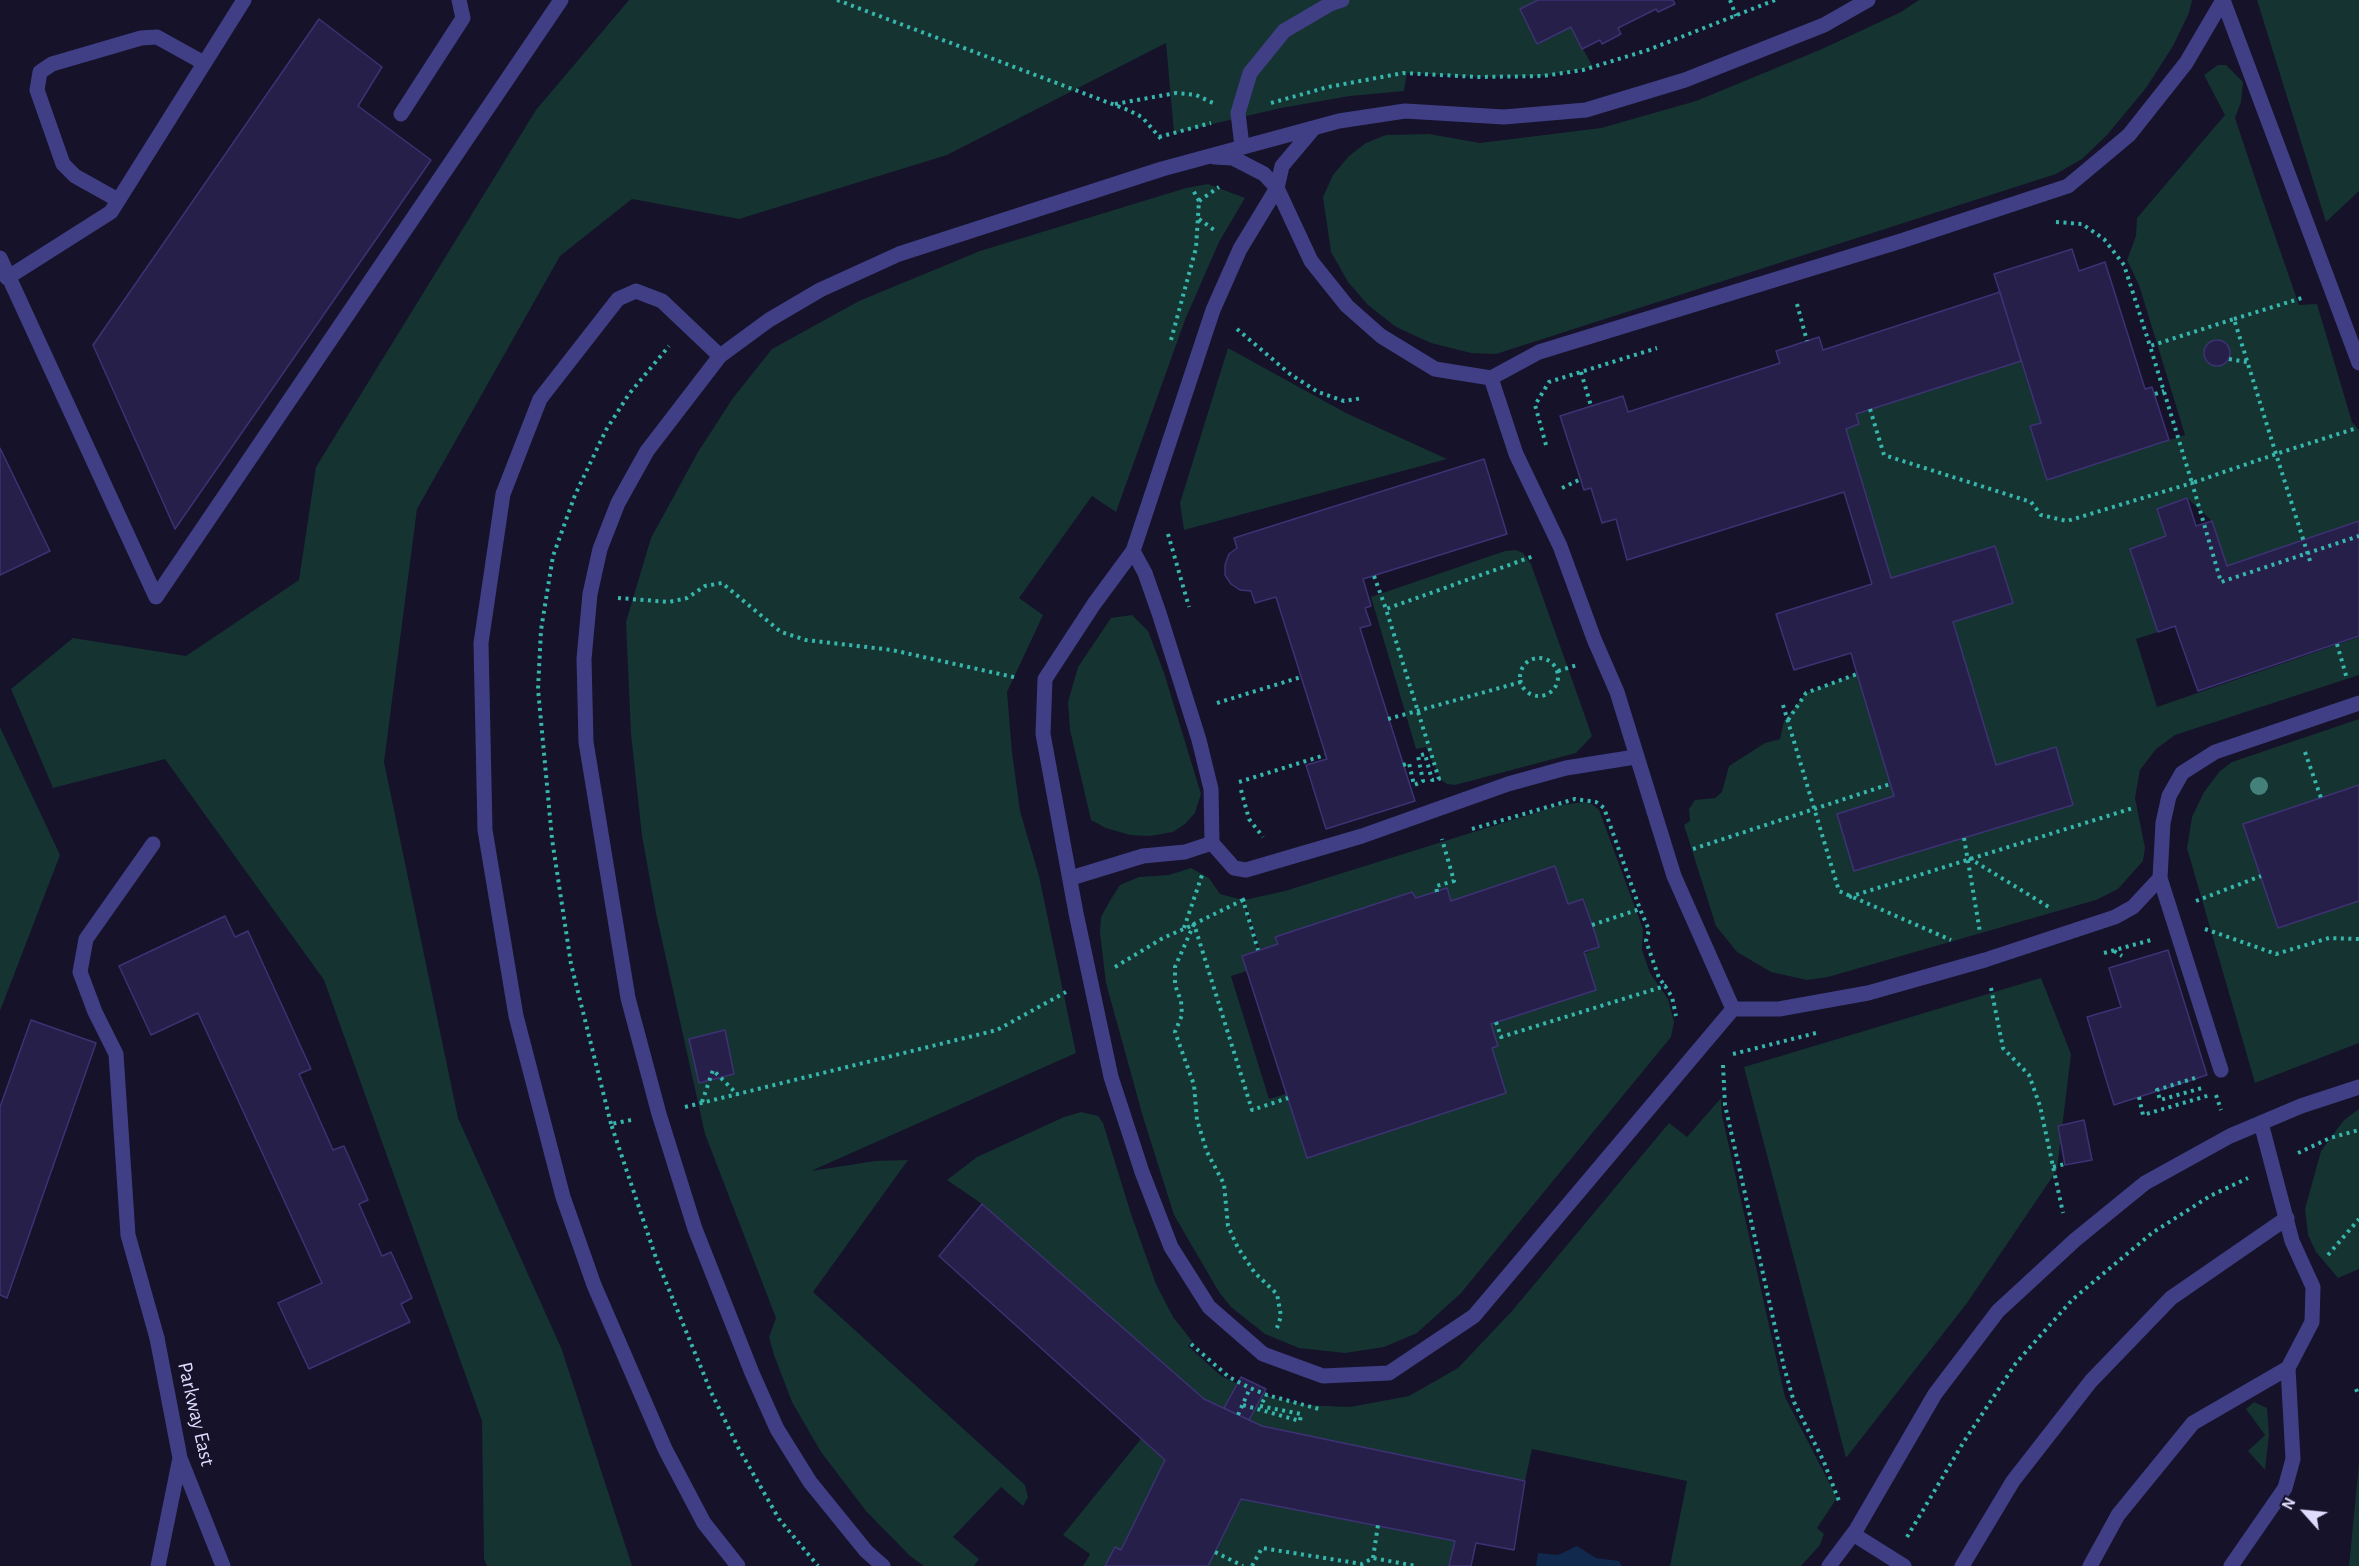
<!DOCTYPE html>
<html>
<head>
<meta charset="utf-8">
<style>
	body { margin:0 }
	#map { position:relative; width:2359px; height:1566px; overflow:hidden; background:#151229; font-family:"Alegreya Sans",sans-serif }
	canvas { display:block }
	.north { position:absolute; left:2275px; top:1482px; width:60px; height:60px; -webkit-text-stroke:4px #151229; paint-order:stroke; rotate:297deg; font-size:16px; font-weight:700; line-height:24px; text-align:center; color:#dedbfd }
	.north::after { content:''; display:block; margin:auto; width:21px; height:27px; background:#dedbfd; clip-path:polygon(50% 0,100% 100%,50% 72%,0 100%) }
</style>
</head>
<body>
<div id="map">
<canvas width="2359" height="1566"></canvas>
<div class="north">N</div>
</div>
<script>
const ctx = document.querySelector('canvas').getContext('2d');
ctx.lineJoin = 'round';
function fill(path, color) { ctx.fillStyle = color; ctx.fill(path, 'evenodd'); }
const toPath = rows => new Path2D(rows.map(r => 'M' + r).join(''));
function trace(path, color, width, dash) { ctx.strokeStyle = color; ctx.lineWidth = width; ctx.lineCap = dash ? 'butt' : 'round'; ctx.setLineDash(dash || []); ctx.stroke(path); }
function drawText(font, color, halo, rows, align = 'center') {
  ctx.font = font + ' "Alegreya Sans",sans-serif'; ctx.lineWidth = 5; ctx.setLineDash([]); ctx.textBaseline = 'middle'; ctx.strokeStyle = halo; ctx.fillStyle = color; for (const [text, x, y, turn = 0] of rows) {
    ctx.save(); ctx.translate(x, y); ctx.rotate((+turn || 0) * Math.PI / 180); ctx.textAlign = isNaN(turn) ? turn : align; if (halo) ctx.strokeText(text, 0, 0); ctx.fillText(text, 0, 0); ctx.restore();
  }
}
fill(toPath([
	[629,0,1538,0,1520,9,1537,44,1571,27,1593,67,1543,76,1478,77,1407,73,1404,91,1350,96,1281,108,1174,133,1166,43,947,155,739,219,632,199,560,256,417,509,384,762,458,1118,562,1350,632,1566,487,1566,484,1559,482,1421,324,980,165,759,53,788,11,689,73,638,186,656,299,580,316,467,536,110],
	[1919,0,2192,0,2189,13,2173,46,2146,88,2107,135,2082,159,2056,174,1496,354,1471,353,1431,343,1396,327,1368,305,1348,282,1331,252,1323,197,1333,175,1349,156,1366,143,1386,135,1429,134,1480,143,1601,128,1696,101,1822,49,1901,12],
	[2257,0,2359,0,2359,191,2326,222],
	[2218,65,2226,65,2243,82,2241,102,2235,118,2257,184,2299,305,2317,304,2352,422,2359,430,2359,521,2227,566,2212,521,2187,498,2157,509,2166,536,2130,549,2158,632,2136,639,2157,707,2359,637,2359,675,2175,735,2156,749,2140,770,2135,798,2145,848,2143,861,2118,889,2096,900,1828,977,1807,980,1771,972,1737,952,1716,926,1684,825,1690,821,1689,809,1695,800,1715,798,1722,792,1729,766,1765,743,1780,739,1784,721,1806,693,1857,674,1894,796,1837,814,1854,871,2073,805,2056,747,1996,765,1953,622,2010,604,1995,546,1891,578,1846,429,1859,424,1856,414,2021,361,2041,423,2030,426,2047,479,2185,435,2139,285,2127,260,2136,236,2137,218,2225,115,2204,75],
	[1208,184,1245,198,1219,242,1185,320,1116,512,1092,496,1019,598,1043,615,1007,692,1012,752,1020,811,1039,876,1076,1053,811,1171,875,1161,908,1160,813,1292,1025,1485,1028,1497,1023,1506,1001,1487,953,1537,979,1559,974,1566,924,1566,910,1556,866,1511,821,1452,792,1402,774,1355,769,1337,776,1318,705,1134,656,913,642,836,631,734,626,622,651,538,698,452,733,398,772,349,859,301,980,251,1186,188],
	[1228,348,1346,413,1447,459,1184,530,1180,503],
	[1516,550,1523,553,1531,564,1592,736,1576,753,1455,785,1447,784,1441,780,1426,747,1416,749,1371,597,1505,551],
	[1132,615,1148,631,1164,673,1201,794,1195,813,1185,824,1173,832,1150,836,1130,835,1106,828,1091,820,1070,730,1068,702,1078,667,1111,618],
	[2359,719,2359,1043,2255,1083,2187,848,2192,817,2204,792,2220,771,2232,762],
	[0,727,60,855,0,1011],
	[1584,802,1592,804,1599,810,1643,929,1642,950,1650,973,1668,999,1674,1022,1671,1037,1461,1293,1417,1333,1384,1347,1345,1353,1299,1348,1265,1334,1231,1307,1219,1292,1174,1215,1143,1117,1106,983,1100,933,1101,917,1111,899,1120,885,1139,877,1169,875,1191,868,1209,878,1220,894,1243,900,1258,950,1242,956,1247,971,1231,976,1269,1099,1286,1094,1307,1158,1506,1093,1492,1048,1497,1046,1491,1024,1584,954,1599,947,1584,899,1568,904,1555,867,1451,901,1417,898,1411,892,1276,937,1278,944,1260,950,1244,900,1285,891,1560,805],
	[2041,978,2071,1054,2057,1170,1967,1303,1846,1458,1744,1067],
	[1721,1098,1722,1115,1785,1397,1837,1498,1817,1528,1824,1534,1820,1545,1801,1566,1670,1566,1687,1481,1532,1449,1525,1481,1262,1426,1204,1399,982,1204,947,1180,977,1157,1064,1117,1081,1112,1098,1116,1103,1123,1131,1214,1156,1284,1173,1317,1192,1341,1188,1346,1220,1375,1257,1394,1306,1405,1350,1407,1409,1396,1458,1368,1512,1311,1669,1123,1687,1137],
	[2359,1109,2359,1269,2338,1278,2316,1252,2308,1235,2305,1209,2321,1151,2344,1120],
	[2254,1402,2267,1408,2269,1434,2265,1470,2248,1451,2265,1435,2246,1409],
	[1141,1439,1165,1460,1121,1550,1115,1548,1105,1566,1083,1566,1090,1554,1063,1535],
	[2359,1463,2359,1566,2349,1566],
	[1241,1499,1455,1541,1449,1566,1208,1566]
]), '#153331');
fill(toPath([
	[1577,1546,1596,1558,1619,1561,1622,1566,1536,1566,1538,1553,1558,1555]
]), '#11294d');
const building = toPath([
	[1538,0,1673,0,1675,4,1658,12,1656,9,1618,28,1621,34,1602,44,1600,40,1582,49,1571,27,1537,44,1520,9,1538,0],
	[319,19,382,67,358,106,431,160,175,529,93,345,319,19],
	[2072,249,2079,271,2105,262,2145,389,2152,387,2169,440,2047,480,2030,426,2041,423,1994,274,2072,249],
	[2000,292,2021,361,1856,414,1859,424,1846,429,1891,578,1995,546,2013,603,1953,622,1996,765,2056,747,2073,805,1854,871,1837,814,1894,796,1857,674,1851,653,1794,670,1776,614,1872,584,1844,492,1627,560,1616,519,1602,523,1591,488,1584,490,1560,416,1623,396,1628,412,1780,363,1776,351,1819,337,1823,350,2000,292],
	'2204 353a13 13 0 1 1 26 0a13 13 0 1 1-26 0Z',
	[0,448,50,551,0,575,0,448],
	[1484,459,1507,534,1363,579,1371,606,1365,608,1371,625,1360,628,1415,801,1326,829,1306,765,1327,759,1276,597,1255,603,1251,591,1240,590,1231,584,1225,575,1225,565,1229,554,1237,548,1234,538,1484,459],
	[2187,498,2196,526,2212,521,2227,566,2359,521,2359,636,2198,691,2175,626,2158,632,2130,549,2166,536,2157,509,2187,498],
	[2359,785,2359,901,2278,928,2243,824,2359,785],
	[1555,866,1568,904,1583,899,1596,936,1599,947,1584,952,1596,990,1491,1024,1498,1046,1492,1048,1506,1093,1307,1158,1242,956,1278,944,1275,937,1412,892,1416,898,1447,888,1451,901,1555,866],
	[225,916,235,937,248,931,311,1069,299,1074,333,1150,344,1146,368,1200,359,1204,382,1256,391,1252,412,1298,401,1304,410,1322,309,1369,278,1303,322,1283,198,1013,151,1035,119,966,225,916],
	[2168,950,2207,1075,2114,1105,2087,1017,2121,1007,2109,968,2168,950],
	[31,1020,96,1043,7,1298,0,1295,0,1107,31,1020],
	[725,1030,734,1074,699,1083,689,1039,725,1030],
	[2084,1120,2092,1160,2065,1165,2058,1126,2084,1120],
	[982,1204,1204,1399,1262,1426,1525,1481,1514,1550,1476,1543,1471,1566,1449,1566,1455,1541,1241,1499,1208,1566,1105,1566,1115,1547,1121,1550,1165,1460,939,1256,982,1204],
	[1241,1377,1266,1389,1249,1420,1224,1408,1241,1377]
]);
fill(building, '#261f49');
trace(building, '#3d3274', 1.5);
trace(toPath([
	[837,0,1128,110,1142,117,1162,140],
	[1730,0,1736,16],
	[1271,103,1328,87,1403,73,1478,77,1543,76,1583,70,1648,50,1775,0],
	[1115,104,1176,93,1196,95,1213,103],
	[1159,137,1211,123],
	[1199,201,1219,187],
	[1199,219,1217,232],
	[2056,222,2082,224,2104,239,2124,265,2150,346],
	[1797,304,1807,341],
	[2234,319,2305,297],
	[1237,329,1290,374,1318,392,1344,401,1363,398],
	[1171,340,1196,248,1199,201,1193,190],
	[2229,359,2247,362],
	[1581,372,1591,406],
	[2155,394,2164,391],
	[1870,409,1884,455,2031,502,2041,515,2067,521,2192,483,2221,582,2359,536],
	[1546,445,1535,405,1549,382,1657,348],
	[1562,488,1581,479],
	[1168,534,1189,607],
	[2310,561,2276,454,2234,319,2150,346,2192,483,2276,454,2357,428],
	[1374,576,1386,609],
	[618,598,669,602,687,598,705,586,722,583,781,632,806,640,892,650,1018,678],
	[2337,644,2347,679],
	'1520 677a19 19 0 1 1 38 0a19 19 0 1 1-38 0Z',
	[1558,671,1577,665],
	[1217,703,1301,677],
	[1783,705,1839,891,1951,940],
	[1388,719,1521,682],
	[1788,720,1806,693,1857,674],
	[2305,752,2321,798],
	[1403,765,1409,763,1414,785,1423,781,1418,756,1425,754,1432,780,1439,779,1386,609,1534,556],
	[1239,782,1325,755],
	[1241,790,1249,819,1263,837],
	[1472,829,1575,799,1596,802,1604,808,1640,909],
	[1964,838,1980,932],
	[1693,849,1890,784],
	[1969,858,2052,909],
	[1437,892,1436,886,1454,881,1442,839],
	[1849,897,2133,808],
	[1245,899,1243,900,1258,950],
	[1243,900,1194,924,1252,1110,1288,1098],
	[2196,901,2261,876],
	[1194,924,1175,967,1175,985,1181,1001,1182,1015,1175,1032,1194,1085,1197,1120,1207,1152,1224,1184,1228,1226,1238,1248,1255,1273,1277,1294,1281,1316,1277,1328],
	[1592,925,1640,909,1649,930,1646,941,1659,978,1665,986],
	[1184,928,1202,875],
	[2205,929,2276,954,2329,938,2359,939],
	[2114,951,2122,956],
	[2104,953,2151,940],
	[1115,967,1163,938,1193,925],
	[1991,988,2003,1048,2029,1075,2040,1106,2063,1213],
	[1496,1022,1501,1037,1665,986,1672,997,1676,1016],
	[1733,1054,1816,1033],
	[1723,1065,1725,1105,1784,1367,1794,1402,1824,1462,1839,1501],
	[2195,1078,2157,1090,2160,1100,2202,1088],
	[2216,1095,2221,1110],
	[2139,1097,2143,1115,2210,1095],
	[702,1102,713,1070,738,1095],
	[685,1107,997,1030,1066,992],
	[631,1120,611,1124,656,1258,711,1392,739,1449,779,1519,818,1566],
	[611,1124,571,964,552,839,538,689,541,630,553,556,575,495,606,430,629,394,669,346],
	[2298,1153,2330,1138,2359,1130],
	[2053,1167,2065,1164],
	[2328,1255,2359,1219],
	[1191,1344,1229,1377,1250,1388,1267,1395,1319,1409],
	[2356,1389,2359,1396],
	[1243,1405,1300,1421,1301,1414,1260,1406,1267,1395],
	[1238,1415,1250,1388],
	[1907,1537,1963,1443,2016,1363,2073,1299,2152,1233,2210,1196,2248,1178],
	[1215,1552,1243,1566],
	[1373,1558,1378,1525],
	[1252,1566,1262,1548,1362,1564,1373,1558,1416,1566]
]), '#36b6ac', 4, [3, 4.5]);
trace(toPath([
	[2223,0,2359,363],
	[401,114,463,18,459,0],
	[1314,128,1282,166,1277,188,1240,249,1213,310,1133,551,1145,573,1159,613,1199,740,1211,789,1212,843,1234,868,1246,870,1362,836,1508,784,1566,768,1635,757],
	[1242,146,1238,113,1250,73,1284,31,1330,4,1342,0],
	[1214,157,1233,158,1264,174,1277,188,1311,261,1347,306,1381,336,1435,369,1491,378,1539,352,1901,241,2068,186,2129,135,2186,63,2223,0],
	[118,200,75,176,63,164,37,90,40,72,52,64,141,38,157,37,204,63],
	[0,258,156,597,561,0],
	[7,278,111,212,244,0],
	[720,356,662,301,636,291,618,299,540,399,503,494,481,643,485,830,516,1016,563,1197,594,1285,665,1449,704,1523,738,1566],
	[1491,378,1516,454,1560,546,1594,639,1617,692,1674,876,1733,1009],
	[1133,551,1094,604,1045,679,1043,734,1076,913,1111,1077,1142,1172,1171,1247,1209,1307,1263,1354,1323,1376,1389,1373,1474,1316,1733,1009],
	[153,844,86,939,80,972,95,1012,116,1054,128,1235,157,1338],
	[1071,878,1143,856,1185,852,1212,843],
	[2160,878,2221,1070],
	[1733,1009,1779,1009,1868,993,1985,960,2115,917,2133,907,2160,878,2163,823,2169,796,2182,773,2215,752,2359,703],
	[1853,1534,1904,1566],
	[883,1566,866,1551,810,1482,777,1429,752,1373,695,1229,659,1114,628,998,586,742,584,659,590,594,600,549,618,503,647,451,720,356,769,320,820,290,899,254,1162,169,1339,121,1405,111,1504,117,1586,110,1685,80,1824,25,1868,0],
	[1829,1566,1856,1530,1935,1394,1998,1311,2075,1240,2145,1183,2230,1136,2301,1106,2359,1087],
	[1962,1566,2013,1481,2091,1381,2171,1298,2287,1218],
	[2090,1566,2118,1515,2193,1423,2288,1368],
	[2231,1566,2285,1488,2293,1459,2288,1368,2312,1322,2313,1287,2292,1241,2261,1123]
]), '#403f86', 15);
trace(toPath([
	[157,1338,180,1458,223,1566],
	[158,1566,180,1458]
]), '#403f86', 15);
ctx.fillStyle = '#43817a';
for (const [x, y] of [
	[2259,786]
]) { ctx.beginPath(); ctx.arc(x, y, 9, 0, 2 * Math.PI); ctx.fill(); }
drawText('21px', '#dedbfd', '#151229', [
	["Parkway East",196,1414,77]
]);
</script>
</body>
</html>
